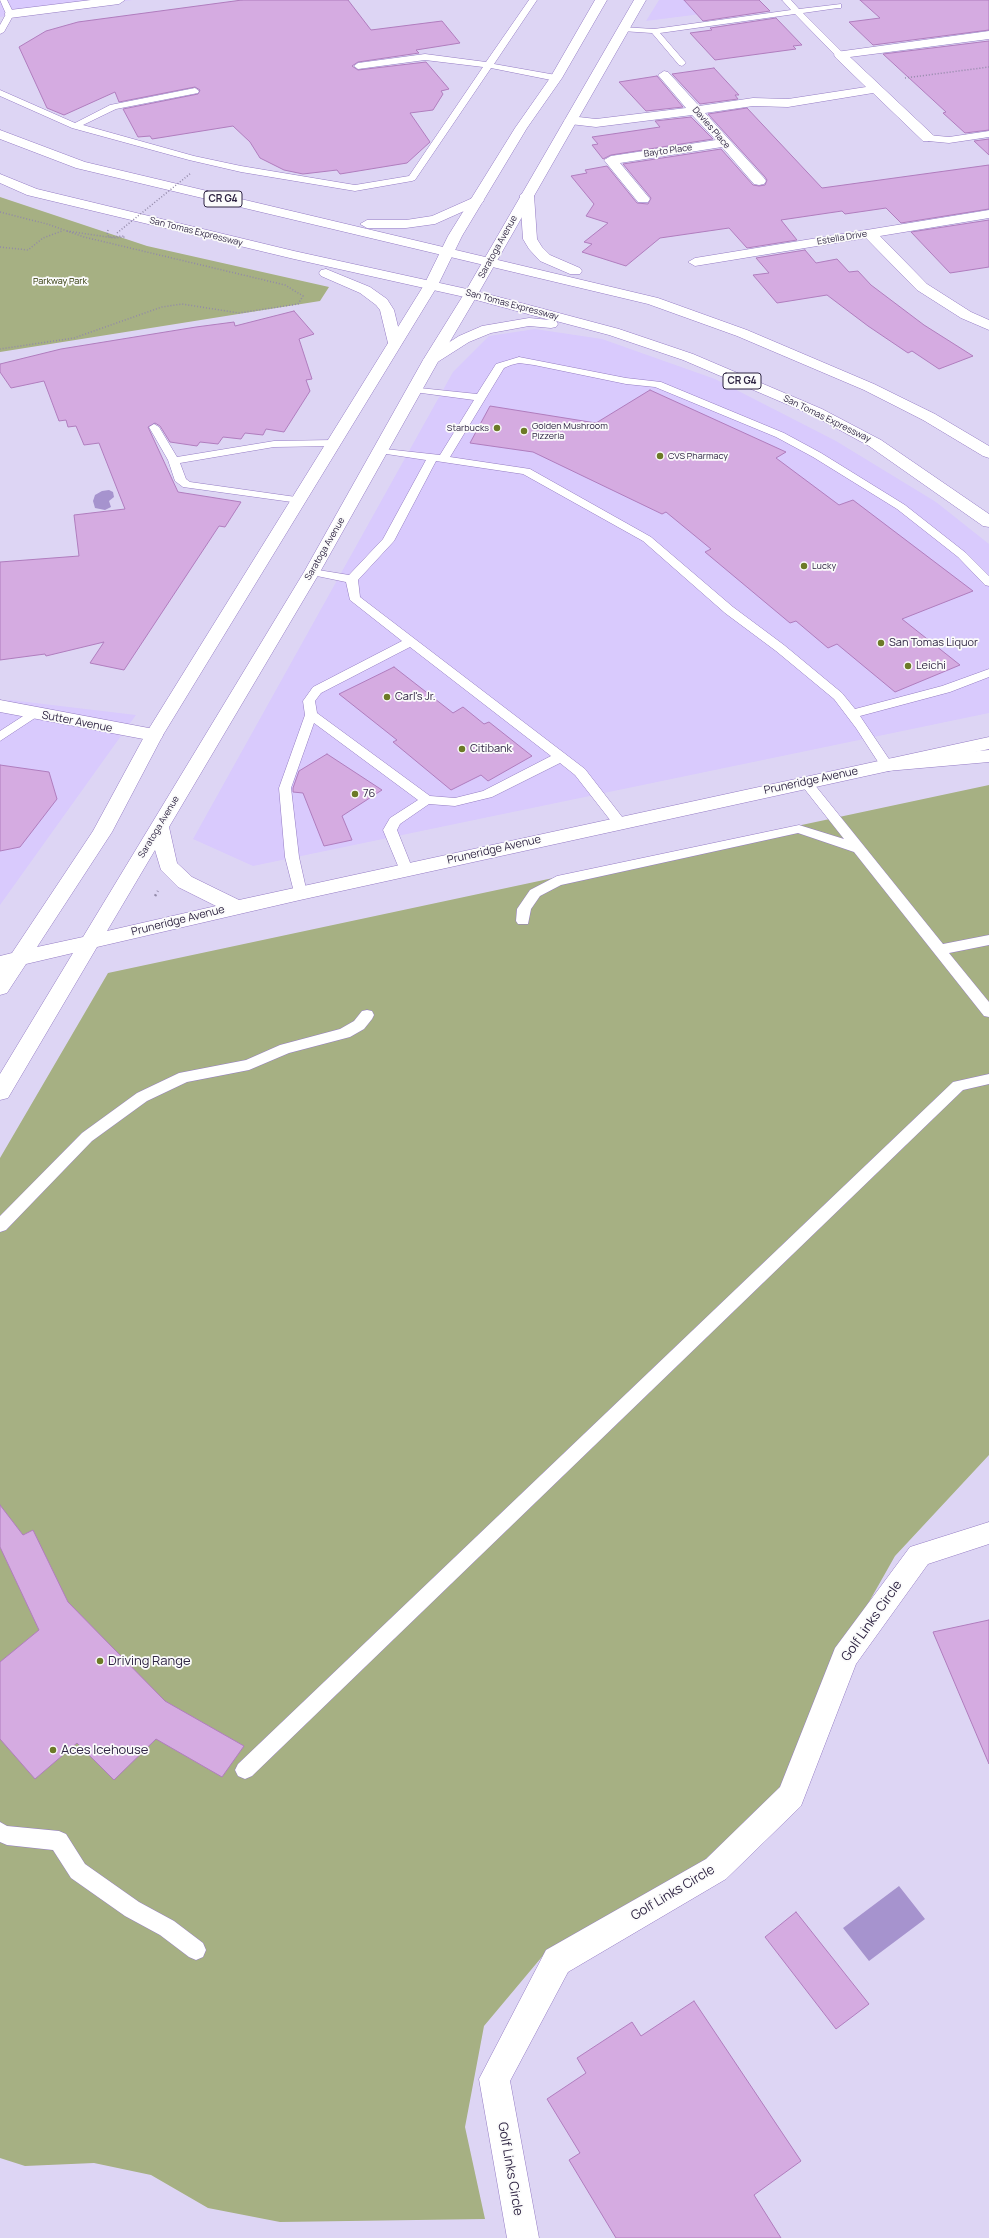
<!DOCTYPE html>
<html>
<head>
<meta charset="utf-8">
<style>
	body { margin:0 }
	canvas { display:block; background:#ddd5f4 }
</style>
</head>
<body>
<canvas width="989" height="2238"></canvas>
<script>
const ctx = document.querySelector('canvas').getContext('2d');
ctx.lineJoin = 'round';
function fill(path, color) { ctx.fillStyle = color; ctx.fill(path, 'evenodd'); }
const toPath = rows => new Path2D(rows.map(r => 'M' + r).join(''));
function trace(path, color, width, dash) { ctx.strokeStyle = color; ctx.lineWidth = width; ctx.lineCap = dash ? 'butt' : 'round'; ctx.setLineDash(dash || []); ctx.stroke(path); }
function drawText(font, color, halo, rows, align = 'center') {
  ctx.font = font + ' Manrope,sans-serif'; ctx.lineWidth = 3.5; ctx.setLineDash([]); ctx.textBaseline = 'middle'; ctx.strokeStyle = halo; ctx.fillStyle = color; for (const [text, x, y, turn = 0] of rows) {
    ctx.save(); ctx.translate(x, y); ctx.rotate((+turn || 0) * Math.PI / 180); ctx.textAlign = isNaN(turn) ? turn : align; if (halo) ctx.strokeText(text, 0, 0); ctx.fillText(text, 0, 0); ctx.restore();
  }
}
fill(toPath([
	[0,0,133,0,0,17],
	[659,0,758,0,764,6,646,21],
	[535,329,602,339,715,379,836,441,936,502,989,544,989,713,253,866,193,839,453,372,489,336],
	[10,700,136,715,0,905,0,702]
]), '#d9cafd');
fill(toPath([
	[0,197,147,246,329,287,320,301,0,352],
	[989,785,989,1455,895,1556,839,1655,782,1792,721,1851,546,1952,484,2026,465,2127,485,2219,280,2222,208,2208,151,2175,94,2163,25,2166,0,2158,0,1158,108,973]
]), '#a6b083');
fill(toPath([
	[109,490,113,492,114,497,109,501,111,507,105,510,95,508,93,501,95,495,102,491],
	[899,1886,925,1919,869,1961,843,1928]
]), '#a693ce');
const building = toPath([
	[242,0,348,0,371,30,442,21,460,43,416,50,419,53,358,62,352,66,358,70,426,62,449,89,441,91,443,94,433,110,410,113,430,142,407,163,340,174,337,170,303,174,284,170,260,158,250,142,233,126,152,139,150,136,138,137,123,109,198,94,200,90,195,87,119,102,115,92,64,115,47,108,19,47,46,31,78,22,242,0],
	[684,0,759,0,770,11,703,21,684,0],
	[860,0,989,0,989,30,873,45,849,22,880,18,860,0],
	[776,18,802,45,793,46,796,49,715,60,690,33,712,30,710,28,776,18],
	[989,41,989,130,965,133,943,113,946,112,883,54,989,41],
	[714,68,739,95,735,95,738,99,700,104,672,74,714,68],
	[657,76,683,107,646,111,619,82,657,76],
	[747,108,822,188,989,165,989,209,901,223,886,208,845,214,842,211,781,220,797,240,747,248,729,228,660,238,626,266,582,252,592,244,584,242,608,223,586,216,594,204,571,176,587,173,585,170,607,166,637,203,648,204,651,198,623,164,721,149,753,185,759,186,765,185,767,180,765,177,708,114,747,108],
	[691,117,713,139,611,155,603,159,592,145,598,144,592,137,660,127,655,121,691,117],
	[989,139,989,155,974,141,989,139],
	[989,220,989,267,950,273,911,232,989,220],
	[805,250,816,263,837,259,849,272,858,271,871,285,924,325,973,356,939,369,912,351,908,353,868,326,827,295,777,303,753,275,769,273,756,258,805,250],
	[294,311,314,334,299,339,312,379,306,380,310,391,284,432,266,429,263,435,245,433,241,439,223,437,218,444,200,442,197,446,170,442,160,426,155,423,148,427,178,492,241,502,225,527,219,526,124,670,90,663,104,642,46,656,45,654,0,660,0,562,79,556,74,515,125,509,99,443,84,445,76,426,68,427,66,420,59,421,44,381,11,388,0,372,0,364,61,349,196,327,234,322,235,326,294,311],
	[650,390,786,452,776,458,839,505,853,500,973,591,902,619,960,665,895,692,837,644,828,648,796,621,790,623,705,552,711,549,666,512,662,514,533,452,470,443,490,406,596,423,650,390],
	[394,667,453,713,463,707,484,724,489,722,532,756,488,781,481,775,451,790,393,742,397,740,339,694,394,667],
	[327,754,382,790,342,816,352,840,324,846,303,793,293,792,293,788,299,771,327,754],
	[0,765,49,772,57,799,20,847,0,851,0,765],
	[0,1505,23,1535,33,1530,68,1602,165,1701,244,1746,222,1777,156,1739,114,1780,77,1743,35,1779,0,1739,0,1662,39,1630,0,1547,0,1505],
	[989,1620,989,1764,933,1632,989,1620],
	[796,1912,869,2004,836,2029,765,1937,796,1912],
	[694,2001,801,2161,754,2195,781,2238,616,2238,569,2160,580,2153,547,2099,586,2073,577,2058,632,2022,641,2036,694,2001]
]);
fill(building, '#d5abe1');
trace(building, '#b07dbe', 1);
const service = toPath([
	[0,0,7,0,14,14,4,32,0,34,0,25,6,14,0,0],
	[529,0,537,0,494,64,556,75,560,78,556,81,491,68,415,180,412,181,355,191,241,172,189,160,72,128,0,96,0,90,75,123,110,105,195,88,199,91,198,93,116,109,83,125,194,156,241,166,355,185,409,176,483,67,425,60,358,69,354,66,358,63,425,54,486,62,529,0],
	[782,0,791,0,799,9,841,4,841,8,838,8,803,13,843,53,843,57,837,57,795,14,660,33,686,63,682,66,679,65,652,33,622,31,618,29,622,27,654,29,791,10,782,0],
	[989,131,989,137,949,143,928,141,924,138,928,135,949,137,989,131],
	[519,357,626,378,661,382,784,433,821,453,905,505,966,553,989,576,989,586,985,585,958,557,897,509,813,457,776,437,655,387,626,384,534,365,519,363,511,365,504,368,450,457,530,469,651,537,733,607,784,645,842,693,855,709,942,686,989,669,989,677,950,692,860,716,893,765,887,769,882,768,856,728,834,699,776,651,725,613,643,541,523,474,436,461,394,541,358,580,360,597,585,769,626,822,624,825,614,825,575,775,560,763,492,797,455,806,429,804,400,824,397,830,413,870,411,873,401,873,383,830,390,818,418,800,314,723,291,788,299,857,307,893,305,896,295,896,285,857,279,788,305,715,303,701,313,687,402,641,350,600,346,582,312,575,306,572,312,569,349,575,383,539,426,460,380,453,375,450,376,448,440,455,474,400,414,392,409,389,410,387,477,394,496,364,519,357],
	[410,647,551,756,483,791,455,798,430,796,317,713,315,701,321,693,410,647],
	[154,424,159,427,177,457,274,441,334,440,339,443,334,446,274,447,180,463,186,479,190,482,303,498,305,500,303,502,299,503,183,487,175,481,168,460,149,427,154,424],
	[34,709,38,710,40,713,38,716,0,741,0,731,34,709],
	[805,778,810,779,943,944,989,935,989,945,949,953,989,1002,989,1017,984,1016,854,852,798,833,561,885,540,896,531,909,528,924,518,924,516,921,517,909,530,890,557,876,799,825,844,839,799,782,805,778],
	[367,1010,372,1011,374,1015,372,1019,364,1029,350,1037,289,1053,249,1070,187,1082,147,1101,92,1141,6,1230,0,1232,0,1216,82,1133,137,1093,179,1073,246,1060,280,1045,340,1029,354,1021,362,1011,367,1010],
	[989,1074,989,1084,963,1090,252,1776,245,1779,238,1776,235,1770,238,1764,953,1082,989,1074],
	[0,1822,7,1826,59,1831,66,1834,85,1864,139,1902,174,1921,203,1943,206,1950,203,1957,196,1960,189,1957,160,1935,125,1916,71,1878,53,1850,7,1845,0,1842,0,1822]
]);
const minor = toPath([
	[91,0,125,0,119,4,10,18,4,14,10,10,91,0],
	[989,31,989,39,850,57,933,135,935,138,933,141,923,141,873,93,788,107,753,106,705,113,764,178,766,181,764,184,759,185,754,184,722,147,620,163,650,199,648,202,638,202,604,160,611,156,716,140,692,115,596,127,570,124,564,120,570,116,596,119,686,108,658,75,664,71,668,72,699,106,753,98,788,99,866,87,836,58,834,55,836,52,989,31],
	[989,210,989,218,880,236,927,284,971,312,989,320,989,330,961,318,917,290,866,238,695,266,688,262,695,258,989,210],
	[0,700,154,729,161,731,163,735,161,739,154,741,0,712,0,700],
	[989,1522,989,1544,928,1564,856,1664,801,1806,726,1879,568,1972,510,2081,539,2238,507,2238,479,2079,546,1950,706,1859,780,1787,835,1648,910,1547,989,1522]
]);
const secondary = toPath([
	[431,281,438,285,163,735,112,832,37,947,83,937,304,572,423,360,464,294,471,290,478,294,439,360,320,572,169,827,177,863,192,877,239,900,989,737,989,749,300,900,97,947,8,1098,0,1100,0,1074,73,953,26,964,7,993,0,995,0,956,12,953,93,831,145,735,424,285,431,281],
	[155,850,161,870,178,887,216,906,107,931,155,850]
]);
const primary = toPath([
	[595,0,607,0,562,78,527,128,462,236,438,285,436,288,426,288,424,285,448,236,515,128,550,78,595,0],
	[634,0,646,0,478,294,471,298,466,297,464,294,634,0]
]);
const trunk = toPath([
	[0,130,85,162,658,298,747,330,874,384,935,414,989,446,989,458,983,456,923,420,864,390,737,336,648,304,76,168,0,139,0,130],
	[0,174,37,189,294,251,476,291,619,329,693,354,822,409,881,440,989,514,989,527,983,526,869,446,812,415,683,360,609,335,556,321,558,324,556,327,551,328,529,326,491,333,469,342,436,363,426,363,423,360,426,357,459,336,482,326,529,318,550,320,469,298,294,259,27,195,0,183,0,174],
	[527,191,534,195,537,239,542,247,550,255,580,268,582,271,580,274,570,274,540,261,529,249,523,239,520,195,527,191],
	[477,196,484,200,482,203,435,224,406,228,367,228,360,224,367,220,406,220,432,216,477,196],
	[326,269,370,287,387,299,394,310,402,343,400,346,390,346,388,343,380,310,376,305,360,293,321,276,319,273,321,270,326,269],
	[989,750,989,762,887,771,880,769,878,765,880,761,887,759,989,750]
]);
trace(service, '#947cc4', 1);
trace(minor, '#947cc4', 1);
trace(secondary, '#947cc4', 1);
trace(primary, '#947cc4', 1);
trace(trunk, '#947cc4', 1);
trace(toPath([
	[905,78,989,67],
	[0,212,47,224,84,237,285,285,303,296,298,304,239,313,182,304,162,307,74,338,0,349],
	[108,230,107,235,110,237,124,236],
	[67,231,114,238,125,237],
	[0,247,28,250,43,238,62,231]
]), '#9289a8', 1.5, [1, 2]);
trace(toPath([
	[155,896,158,891]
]), '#9289a8', 2.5, [2, 3]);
fill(service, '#fff');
fill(minor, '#fff');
fill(secondary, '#fff');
fill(primary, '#fff');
fill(trunk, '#fff');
trace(toPath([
	[117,233,191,173]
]), '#9289a8', 1.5, [1, 2]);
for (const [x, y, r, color] of [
	[497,428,4,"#6c7a27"],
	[524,431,4,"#6c7a27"],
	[660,456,4,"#6c7a27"],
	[804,566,4,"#6c7a27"],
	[881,643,4,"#6c7a27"],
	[908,666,4,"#6c7a27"],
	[387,697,4,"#6c7a27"],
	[462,749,4,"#6c7a27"],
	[355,794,4,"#6c7a27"],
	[100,1661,4,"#6c7a27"],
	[53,1750,4,"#6c7a27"]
]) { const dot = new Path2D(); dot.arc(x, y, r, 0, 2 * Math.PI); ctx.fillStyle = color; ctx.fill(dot); trace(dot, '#fbfbfb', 1.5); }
drawText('9px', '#2f2543', '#fbfbfb', [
	["Davies Place",711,128,49],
	["Bayto Place",668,151,-8],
	["San Tomas Expressway",196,232,14],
	["Estella Drive",842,238,-9],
	["Saratoga Avenue",498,247,-61],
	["San Tomas Expressway",512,305,15],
	["San Tomas Expressway",827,419,26],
	["Saratoga Avenue",325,549,-60],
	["Saratoga Avenue",159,827,-59]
]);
drawText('9px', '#2a3200', '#fbfbfb', [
	["Parkway Park",60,281]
]);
drawText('9px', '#2f2543', '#fbfbfb', [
	["Golden Mushroom",532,426],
	["Pizzeria",532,436],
	["Starbucks",489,428,"right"],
	["CVS Pharmacy",668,456],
	["Lucky",812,566]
], 'left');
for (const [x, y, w] of [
	[223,199,38],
	[742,381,38]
]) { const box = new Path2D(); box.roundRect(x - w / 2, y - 8, w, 16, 3); ctx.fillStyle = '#fbfbfb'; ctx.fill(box); trace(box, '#2f2543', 1); }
drawText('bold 10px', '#2f2543', null, [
	["CR G4",223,199],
	["CR G4",742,381]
]);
drawText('11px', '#2f2543', '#fbfbfb', [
	["San Tomas Liquor",889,643],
	["Leichi",916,666],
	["Carl's Jr.",395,697],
	["Citibank",470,749],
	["76",363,794]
], 'left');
drawText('11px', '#2f2543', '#fbfbfb', [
	["Sutter Avenue",77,722,11],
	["Pruneridge Avenue",811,781,-12],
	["Pruneridge Avenue",494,850,-13],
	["Pruneridge Avenue",178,921,-14]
]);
drawText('13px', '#2f2543', '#fbfbfb', [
	["Golf Links Circle",872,1621,-55],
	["Golf Links Circle",673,1893,-31],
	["Golf Links Circle",510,2169,80]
]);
drawText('13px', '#2f2543', '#fbfbfb', [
	["Driving Range",108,1661],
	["Aces Icehouse",61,1750]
], 'left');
</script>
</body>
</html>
